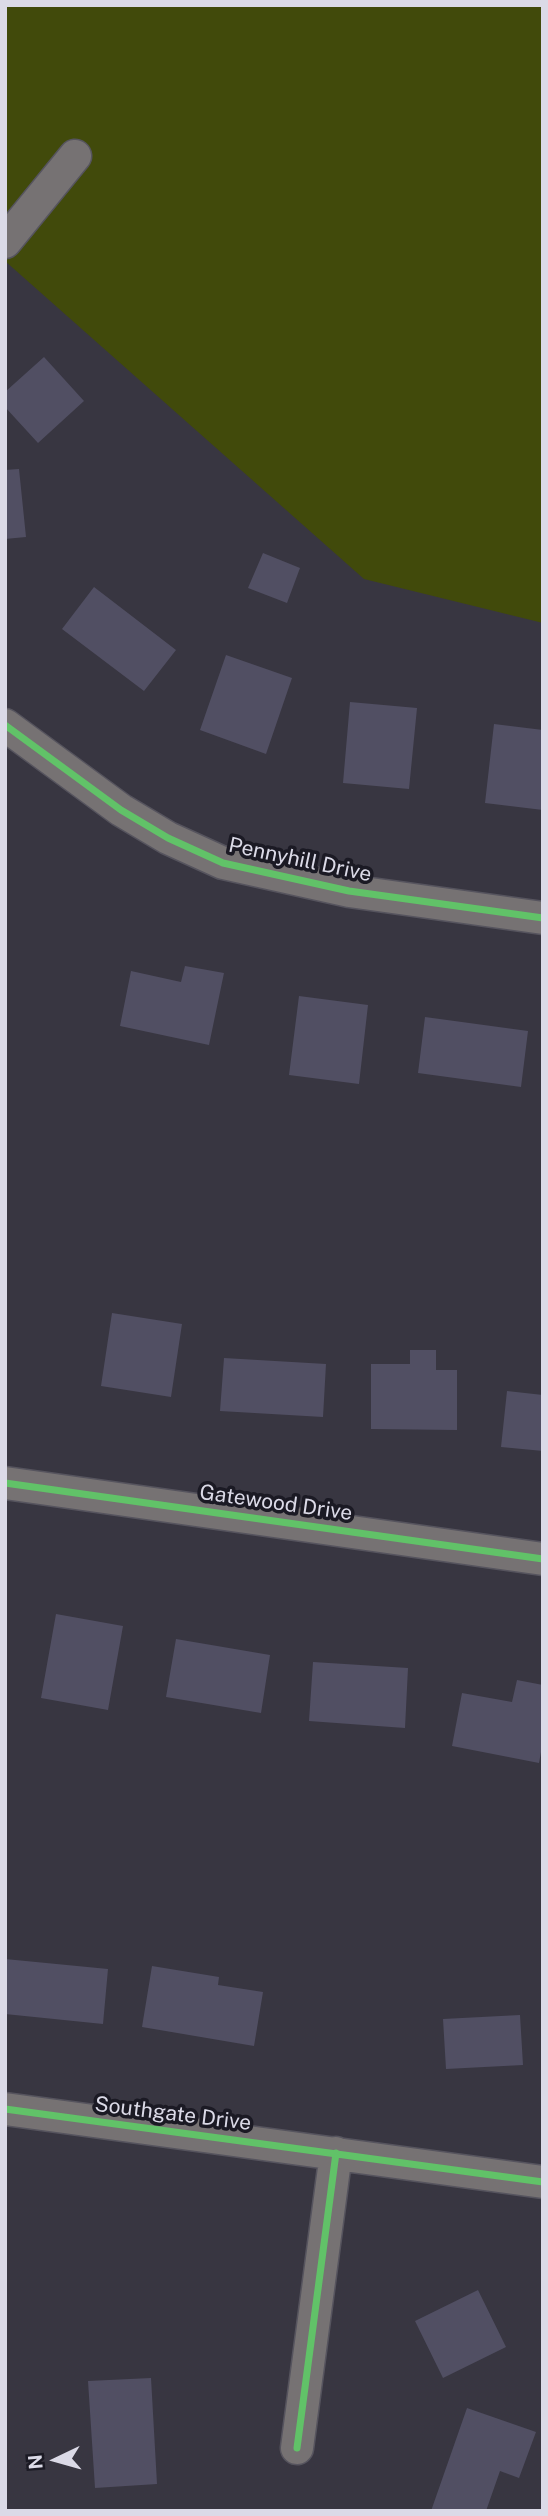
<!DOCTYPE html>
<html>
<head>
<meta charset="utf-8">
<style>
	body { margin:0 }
	#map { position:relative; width:548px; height:2516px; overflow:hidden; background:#383641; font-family:"Public Sans",sans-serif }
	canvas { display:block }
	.frame { position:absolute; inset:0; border:7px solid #dbdae7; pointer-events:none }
	.north { position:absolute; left:21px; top:2425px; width:70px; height:70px; -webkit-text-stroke:5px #1b1a24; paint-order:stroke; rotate:265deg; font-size:19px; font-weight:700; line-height:28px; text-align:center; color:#dbdae7 }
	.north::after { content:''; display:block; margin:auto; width:24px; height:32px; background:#dbdae7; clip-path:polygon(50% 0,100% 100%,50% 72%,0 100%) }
</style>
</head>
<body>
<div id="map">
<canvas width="548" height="2516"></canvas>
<div class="frame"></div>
<div class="north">N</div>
</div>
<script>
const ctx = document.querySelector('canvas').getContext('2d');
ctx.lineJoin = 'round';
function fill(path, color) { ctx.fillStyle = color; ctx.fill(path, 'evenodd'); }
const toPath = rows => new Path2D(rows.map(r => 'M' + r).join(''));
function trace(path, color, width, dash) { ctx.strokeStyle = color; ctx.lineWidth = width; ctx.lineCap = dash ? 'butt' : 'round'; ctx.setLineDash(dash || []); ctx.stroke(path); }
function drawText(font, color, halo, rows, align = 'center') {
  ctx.font = font + ' "Public Sans",sans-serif'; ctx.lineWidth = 7; ctx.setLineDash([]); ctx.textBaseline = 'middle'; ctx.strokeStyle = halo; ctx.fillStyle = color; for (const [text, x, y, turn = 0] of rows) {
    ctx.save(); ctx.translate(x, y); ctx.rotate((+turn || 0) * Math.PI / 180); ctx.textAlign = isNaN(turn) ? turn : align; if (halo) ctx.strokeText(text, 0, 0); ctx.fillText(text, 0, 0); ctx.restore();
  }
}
fill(toPath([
	[5,5,543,5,543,623,364,579,5,261]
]), '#414a0b');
fill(toPath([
	[44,357,84,401,38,443,5,407,5,392],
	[19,469,26,537,5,539,5,470],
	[263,553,300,568,287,603,248,588],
	[94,587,176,650,144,691,62,629],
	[226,655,292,678,266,754,200,730],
	[350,702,417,708,409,789,343,783],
	[494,724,543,730,543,810,485,803],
	[185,966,224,973,209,1045,120,1026,131,971,181,982],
	[299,996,368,1005,359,1084,289,1075],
	[425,1017,528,1031,521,1087,418,1073],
	[112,1313,182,1324,171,1397,101,1386],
	[410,1350,436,1350,436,1370,457,1370,457,1430,371,1429,371,1364,410,1364],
	[224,1358,326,1364,323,1417,220,1411],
	[507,1391,543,1395,543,1451,501,1447],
	[56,1614,123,1626,108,1710,41,1698],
	[176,1639,270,1655,261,1713,166,1697],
	[313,1662,408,1668,405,1728,309,1721],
	[517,1680,543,1685,543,1741,539,1763,452,1746,462,1693,512,1702],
	[5,1959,108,1969,103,2024,5,2014],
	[152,1966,219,1977,218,1985,263,1992,254,2046,142,2027],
	[520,2015,523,2065,446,2069,443,2019],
	[478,2290,506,2347,443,2378,415,2321],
	[151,2378,157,2484,95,2488,88,2381],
	[467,2408,536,2432,519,2478,500,2471,486,2511,431,2511]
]), '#514f63');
const street = toPath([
	[5,242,75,156],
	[5,725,121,810,168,838,223,863,349,891,543,918],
	[5,1483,543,1559],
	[5,2109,543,2182],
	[297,2448,336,2153]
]);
trace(street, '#56545e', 35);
trace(street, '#767273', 32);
trace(toPath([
	[5,725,121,810,168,838,223,863,349,891,543,918],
	[5,1483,543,1559],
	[5,2109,543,2182],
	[297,2448,336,2153]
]), '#61c268', 7);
drawText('21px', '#dbdae7', '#1b1a24', [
	["Pennyhill Drive",300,860,12],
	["Gatewood Drive",276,1503,8],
	["Southgate Drive",173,2114,7]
]);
</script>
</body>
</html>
